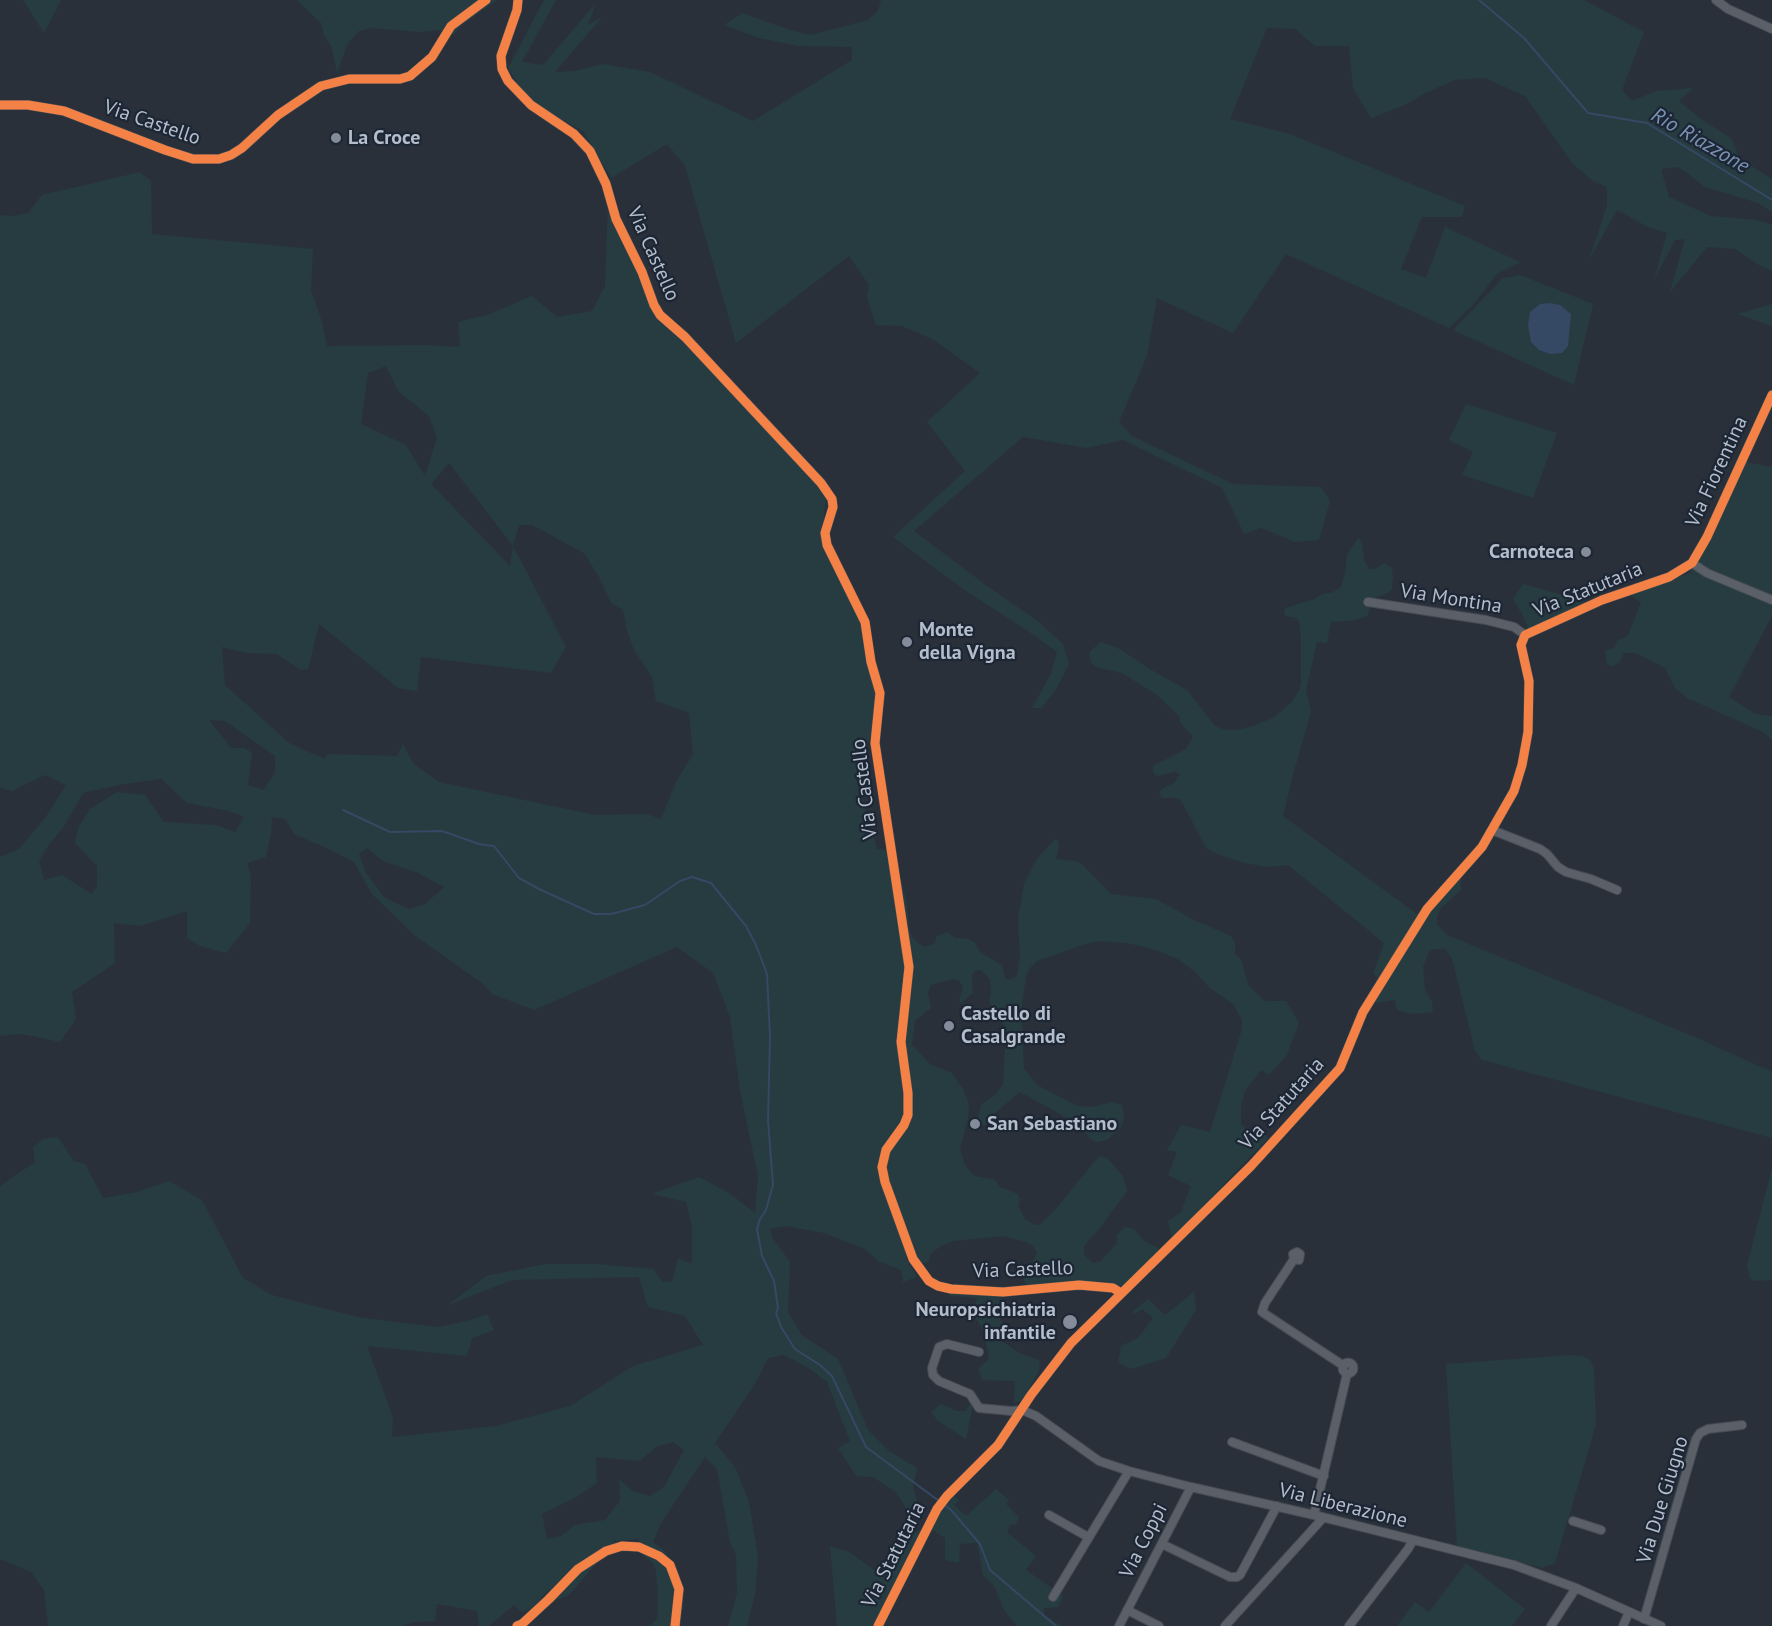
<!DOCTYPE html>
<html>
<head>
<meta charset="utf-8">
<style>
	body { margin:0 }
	canvas { display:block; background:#29303a }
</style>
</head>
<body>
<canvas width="1772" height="1626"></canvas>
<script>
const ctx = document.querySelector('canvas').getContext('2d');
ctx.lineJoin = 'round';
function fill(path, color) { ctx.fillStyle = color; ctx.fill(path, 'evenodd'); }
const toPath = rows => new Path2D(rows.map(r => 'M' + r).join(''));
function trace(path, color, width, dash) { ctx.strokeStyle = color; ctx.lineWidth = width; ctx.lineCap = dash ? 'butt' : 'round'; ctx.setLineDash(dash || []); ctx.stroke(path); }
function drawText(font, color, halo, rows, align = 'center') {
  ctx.font = font + ' "PT Sans",sans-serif'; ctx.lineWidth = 4.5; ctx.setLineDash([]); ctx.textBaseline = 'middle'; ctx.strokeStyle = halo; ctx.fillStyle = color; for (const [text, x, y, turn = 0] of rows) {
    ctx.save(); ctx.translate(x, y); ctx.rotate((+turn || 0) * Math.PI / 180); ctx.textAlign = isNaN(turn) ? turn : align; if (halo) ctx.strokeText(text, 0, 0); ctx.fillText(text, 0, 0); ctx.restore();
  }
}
fill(toPath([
	[23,0,61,0,44,33],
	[297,0,497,0,463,24,453,35,439,30,420,32,372,28,359,31,348,43,337,73,332,48,324,35,321,23],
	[544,0,556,0,522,62,543,65,596,3,588,25,602,17,555,72,575,71,603,64,650,72,753,121,852,60,852,47,799,46,759,38,724,25,742,13,790,30,811,35,868,20,878,11,881,0,1584,0,1644,32,1622,90,1632,101,1656,91,1693,88,1679,101,1701,119,1731,138,1740,159,1772,179,1772,212,1758,203,1705,187,1679,167,1661,169,1669,197,1711,216,1757,220,1772,225,1772,271,1757,264,1735,249,1707,247,1670,292,1685,239,1675,240,1654,280,1667,233,1648,227,1617,210,1589,260,1607,205,1607,187,1593,181,1573,164,1525,96,1485,78,1455,80,1425,93,1405,105,1371,118,1353,88,1349,46,1315,46,1295,29,1267,28,1230,119,1290,134,1465,206,1462,217,1422,217,1401,269,1426,278,1445,227,1520,262,1497,274,1473,305,1449,328,1286,254,1233,333,1157,298,1147,356,1119,422,1132,436,1233,484,1321,487,1330,501,1319,540,1295,542,1261,528,1244,534,1222,488,1123,440,1087,448,1023,437,914,531,983,583,1039,622,1063,644,1069,664,1056,689,1042,708,1032,708,1051,674,1057,652,1028,631,966,591,893,537,965,471,927,422,980,373,934,340,902,326,876,325,867,297,869,285,849,256,736,343,685,166,667,144,611,178,583,131,550,113,520,88,508,68],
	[140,172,151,181,152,234,313,249,311,291,322,322,327,346,424,345,460,347,458,322,487,315,532,296,557,317,592,311,605,286,608,200,654,308,819,484,826,498,822,534,829,559,862,625,879,692,875,722,864,755,855,776,877,849,893,850,907,903,909,928,912,937,918,943,925,947,935,943,936,937,947,932,956,938,968,939,974,942,980,952,1002,965,1005,977,1008,980,1014,978,1017,975,1020,957,1018,919,1024,884,1037,859,1055,839,1058,841,1059,845,1056,859,1075,861,1083,865,1111,894,1156,899,1194,920,1231,936,1235,943,1235,954,1241,960,1249,986,1265,1001,1286,1001,1299,1023,1287,1055,1269,1075,1261,1070,1245,1091,1241,1106,1241,1124,1257,1139,1264,1134,1268,1138,1172,1239,1168,1221,1181,1212,1191,1186,1168,1175,1177,1152,1167,1150,1181,1125,1210,1132,1242,1029,1242,1020,1233,1004,1210,988,1195,972,1178,959,1153,949,1127,943,1099,941,1085,944,1037,961,1030,968,1026,976,1021,1012,1024,1068,1037,1085,1078,1106,1093,1107,1112,1102,1122,1105,1124,1119,1121,1127,1107,1140,1097,1142,1090,1139,1080,1125,1020,1092,990,1117,986,1125,983,1125,978,1118,980,1108,983,1103,995,1095,1003,1084,1006,1028,989,1001,991,992,990,979,981,970,974,971,972,977,973,993,961,1003,959,1001,963,986,959,981,954,979,931,985,928,993,931,1008,915,1021,912,1045,930,1064,952,1073,963,1089,969,1104,968,1119,960,1149,965,1165,974,1176,992,1179,996,1181,1000,1187,1018,1194,1020,1201,1018,1205,1025,1219,1035,1225,1039,1225,1055,1210,1099,1156,1107,1158,1123,1176,1127,1191,1100,1228,1088,1241,1084,1247,1084,1254,1092,1263,1101,1261,1117,1243,1117,1235,1124,1227,1134,1229,1144,1241,1158,1248,1159,1253,1123,1287,1103,1281,1031,1285,1025,1283,1024,1279,1037,1253,1033,1246,1026,1242,1003,1236,954,1241,943,1245,931,1253,928,1263,922,1263,905,1257,917,1277,903,1282,901,1270,878,1261,865,1249,824,1233,786,1226,770,1229,772,1237,790,1262,788,1312,802,1335,838,1359,868,1430,889,1451,917,1468,913,1487,918,1506,910,1515,896,1492,873,1477,856,1476,838,1448,850,1441,827,1382,810,1369,784,1355,768,1358,755,1384,715,1443,735,1467,749,1502,758,1556,755,1594,747,1626,728,1626,737,1593,736,1555,730,1542,717,1469,705,1457,661,1523,653,1542,664,1550,679,1573,683,1608,680,1626,650,1626,657,1619,658,1597,656,1571,653,1563,638,1551,639,1539,615,1541,604,1557,593,1567,569,1595,552,1602,549,1589,532,1608,522,1612,514,1605,489,1626,479,1626,477,1611,437,1604,435,1621,414,1622,402,1626,48,1626,44,1590,31,1572,0,1559,0,1186,35,1162,33,1147,44,1139,58,1137,74,1161,85,1164,103,1198,137,1192,169,1181,202,1200,243,1278,272,1295,357,1317,437,1327,468,1321,487,1314,494,1330,472,1338,467,1356,367,1346,393,1417,392,1437,496,1426,570,1406,633,1366,703,1345,685,1316,648,1307,639,1277,512,1280,448,1305,486,1276,546,1264,596,1264,653,1269,663,1282,672,1281,678,1258,692,1264,692,1226,686,1202,652,1194,699,1177,729,1193,755,1213,758,1176,740,1091,730,1017,713,973,677,947,534,1010,492,994,482,983,414,935,372,894,354,862,331,850,294,834,285,819,272,817,271,834,266,857,247,863,251,876,250,923,226,953,200,946,187,938,187,911,140,926,114,923,115,963,72,992,76,1019,60,1042,22,1034,0,1036,0,857,19,849,45,818,66,785,45,775,12,791,0,788,0,215,13,216,28,213,42,195],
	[386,366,398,391,429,416,437,438,425,476,406,445,361,424,368,373],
	[449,463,513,546,510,566,431,484],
	[519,525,532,525,584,553,599,577,611,603,623,610,627,631,634,650,652,677,656,701,689,713,693,754,676,782,661,819,647,814,595,815,439,782,413,763,403,744,397,756,328,754,324,759,289,743,225,685,222,647,247,653,277,654,301,670,308,669,319,624,398,688,417,691,421,657,551,673,566,647,513,546],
	[209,720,225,721,275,756,275,773,263,790,248,785,252,753,245,748,231,748],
	[161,779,187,803,229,811,244,817,235,832,216,825,164,822,145,795,117,792,90,809,78,828,75,843,97,866,97,886,92,894,62,875,44,880,39,861,50,843,63,828,83,793,118,785],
	[367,848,383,861,418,873,444,887,425,904,409,909,385,898,366,873,359,854],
	[673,1442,684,1450,664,1487,650,1496,633,1491,619,1479,620,1501,605,1520,575,1525,561,1536,547,1539,542,1514,573,1499,597,1483,596,1457,640,1461,656,1447],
	[1520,275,1593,304,1574,385,1453,330,1503,278],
	[1772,304,1772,326,1737,314,1762,307],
	[1466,404,1557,433,1533,498,1462,475,1473,452,1449,440],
	[1745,462,1772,467,1772,616,1729,697,1755,714,1772,716,1772,740,1763,732,1687,698,1675,688,1665,668,1636,653,1624,653,1619,663,1612,666,1607,665,1605,650,1614,648,1618,640,1627,637,1641,603,1629,594,1690,573],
	[1358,538,1362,542,1364,560,1369,569,1375,569,1384,563,1392,568,1393,578,1392,589,1388,593,1375,598,1367,616,1356,620,1331,622,1327,643,1317,642,1306,690,1311,712,1294,771,1283,816,1417,914,1424,914,1461,876,1461,890,1440,909,1437,918,1437,924,1447,935,1695,1037,1772,1072,1772,1138,1482,1060,1475,1051,1452,959,1445,949,1434,949,1429,952,1423,967,1425,990,1432,1002,1433,1012,1413,1014,1399,1011,1396,1008,1395,1000,1376,1003,1375,997,1384,982,1373,974,1384,943,1288,865,1269,867,1244,863,1215,853,1206,848,1182,802,1178,798,1162,798,1159,793,1162,789,1175,782,1180,774,1174,772,1159,776,1155,775,1153,772,1153,766,1186,749,1193,737,1180,722,1180,717,1157,695,1122,673,1099,668,1091,663,1089,652,1101,642,1120,649,1148,668,1187,690,1215,726,1223,729,1235,730,1250,727,1273,718,1292,702,1299,691,1301,683,1301,636,1299,621,1296,618,1286,616,1284,612,1285,608,1314,599,1323,594,1333,592,1341,587,1345,573,1347,555],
	[1523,584,1590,603,1535,628,1528,628,1523,616,1513,599],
	[1772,1168,1772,1280,1755,1281,1750,1278,1747,1266],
	[949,1289,1002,1293,997,1316,1008,1328,1002,1341,1019,1353,1039,1360,1040,1369,1023,1400,1014,1403,1015,1381,982,1380,978,1369,989,1359,984,1332,973,1313,977,1298,950,1296],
	[1194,1292,1196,1310,1166,1358,1131,1369,1118,1363,1121,1346,1138,1338,1153,1318,1142,1309,1135,1314,1132,1312,1148,1299,1165,1315],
	[1571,1355,1582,1356,1590,1360,1594,1369,1596,1425,1555,1563,1543,1568,1457,1546,1446,1364],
	[941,1404,956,1411,965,1411,970,1404,973,1404,966,1439,938,1421,931,1412],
	[996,1489,1009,1500,1006,1504,1019,1517,1015,1525,1011,1524,1007,1532,1036,1556,1026,1570,1063,1596,1058,1607,1044,1608,1044,1615,1062,1626,1017,1626,1004,1610,994,1586,983,1575,977,1543,960,1544,959,1563,945,1560,945,1538,931,1529,941,1509,953,1496,959,1500,954,1505,966,1516],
	[922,1529,873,1626,837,1626,830,1546,849,1552,884,1577,903,1538],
	[1466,1563,1525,1609,1512,1626,1397,1626,1415,1602,1429,1612]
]), '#263c40');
fill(toPath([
	[1550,303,1560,305,1571,314,1568,346,1562,353,1550,354,1539,350,1531,342,1528,325,1530,312,1540,304]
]), '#354864');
trace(toPath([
	[1479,0,1524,38,1588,113,1647,123,1772,200],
	[343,810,390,832,442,831,479,844,494,846,519,878,541,890,594,914,611,914,645,905,680,881,692,877,711,883,746,926,756,945,767,974,770,1037,768,1120,773,1185,766,1210,760,1219,757,1229,762,1256,774,1281,778,1308,776,1313,781,1327,795,1349,820,1365,832,1376,866,1447,939,1501],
	[943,1504,952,1511,980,1544,990,1570,1056,1626]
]), '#354864', 2);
const minor = toPath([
	[518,0,517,10,501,56,502,69,508,81,531,105,574,134,590,151,606,184,616,219,642,272,654,305,660,315,685,337,821,483,832,499,833,507,825,533,827,545,865,622,871,662,880,693,875,743,909,967,901,1042,908,1093,908,1115,904,1125,886,1150,882,1167,885,1182,913,1259,929,1281,938,1286,951,1289,1003,1292,1079,1285,1113,1288,1121,1293],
	[1716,0,1728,9,1772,29],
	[0,105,28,105,64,111,165,150,193,159,219,159,231,155,242,148,278,115,321,86,349,79,400,79,410,76,432,57,451,26,486,0],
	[1692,563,1707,573,1772,600],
	[1368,602,1486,620,1514,627,1525,635],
	[1492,830,1540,849,1547,854,1558,867,1566,872,1591,879,1617,890],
	[1294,1259,1299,1260,1300,1254,1297,1252,1293,1254,1294,1259,1265,1303,1262,1312,1344,1366],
	[979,1352,947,1344,939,1347,932,1368,933,1375,939,1381,970,1394,979,1408,1011,1411,1022,1410,1036,1416,1099,1461,1129,1471,1191,1487,1314,1515,1514,1565,1576,1588,1661,1626],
	'1342.5 1368a5.5 5.5 0 1 1 11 0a5.5 5.5 0 1 1-11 0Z',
	[1232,1442,1324,1476],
	[1049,1515,1088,1537],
	[1314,1515,1347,1374],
	[1573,1521,1601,1530],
	[1162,1544,1230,1577,1237,1577,1240,1575,1277,1506],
	[1053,1597,1129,1471],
	[1127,1610,1159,1626],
	[1644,1619,1696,1439,1700,1433,1708,1429,1742,1425],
	[517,1626,522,1624,549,1599,578,1569,606,1551,622,1546,639,1547,659,1556,670,1565,679,1589,675,1626],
	[878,1626,937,1509,947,1496,998,1445,1031,1395,1071,1343,1251,1166,1340,1068,1363,1012,1427,909,1482,847,1514,791,1522,765,1528,732,1529,681,1521,645,1525,635,1602,600,1669,577,1692,563,1707,537,1772,395],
	[1119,1626,1191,1487],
	[1225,1626,1323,1518],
	[1349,1626,1408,1549,1413,1540],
	[1551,1626,1576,1588],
	[1623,1626,1629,1612]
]);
trace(minor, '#464b53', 10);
trace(minor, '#5b5f67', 8);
trace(toPath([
	[518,0,517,10,501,56,502,69,508,81,531,105,574,134,590,151,606,184,616,219,642,272,654,305,660,315,685,337,821,483,832,499,833,507,825,533,827,545,865,622,871,662,880,693,875,743,909,967,901,1042,908,1093,908,1115,904,1125,886,1150,882,1167,885,1182,913,1259,929,1281,938,1286,951,1289,1003,1292,1079,1285,1113,1288,1121,1293],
	[0,105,28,105,64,111,165,150,193,159,219,159,231,155,242,148,278,115,321,86,349,79,400,79,410,76,432,57,451,26,486,0],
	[517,1626,522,1624,549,1599,578,1569,606,1551,622,1546,639,1547,659,1556,670,1565,679,1589,675,1626],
	[878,1626,937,1509,947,1496,998,1445,1031,1395,1071,1343,1251,1166,1340,1068,1363,1012,1427,909,1482,847,1514,791,1522,765,1528,732,1529,681,1521,645,1525,635,1602,600,1669,577,1692,563,1707,537,1772,395]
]), '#f48246', 9);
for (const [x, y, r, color] of [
	[336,138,6,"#838c98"],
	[1586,552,6,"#838c98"],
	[907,642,6,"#838c98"],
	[949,1026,6,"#838c98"],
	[975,1124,6,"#838c98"],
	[1070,1322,8,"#838c98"]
]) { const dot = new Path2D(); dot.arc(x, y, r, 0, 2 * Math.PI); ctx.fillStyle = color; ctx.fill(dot); trace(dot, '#1d2635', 2); }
drawText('20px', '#b4bdca', '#1d2635', [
	["Via Castello",152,123,19],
	["Via Castello",653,254,66],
	["Via Fiorentina",1717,472,-65],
	["Via Statutaria",1588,590,-22],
	["Via Montina",1451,599,9],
	["Via Castello",865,789,-97],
	["Via Statutaria",1282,1104,-48],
	["Via Castello",1023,1270,-2],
	["Via Due Giugno",1663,1500,-73],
	["Via Liberazione",1343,1506,14],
	["Via Coppi",1144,1541,-63],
	["Via Statutaria",894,1555,-63]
]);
drawText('bold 20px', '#b4bdca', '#1d2635', [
	["La Croce",348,138],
	["Carnoteca",1574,552,"right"],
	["Monte",919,630],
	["della Vigna",919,653],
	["Castello di",961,1014],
	["Casalgrande",961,1037],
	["San Sebastiano",987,1124],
	["Neuropsichiatria",1056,1310,"right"],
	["infantile",1056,1333,"right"]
], 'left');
drawText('italic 21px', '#7a92b3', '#1d2635', [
	["Rio Riazzone",1700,141,30]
]);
</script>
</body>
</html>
